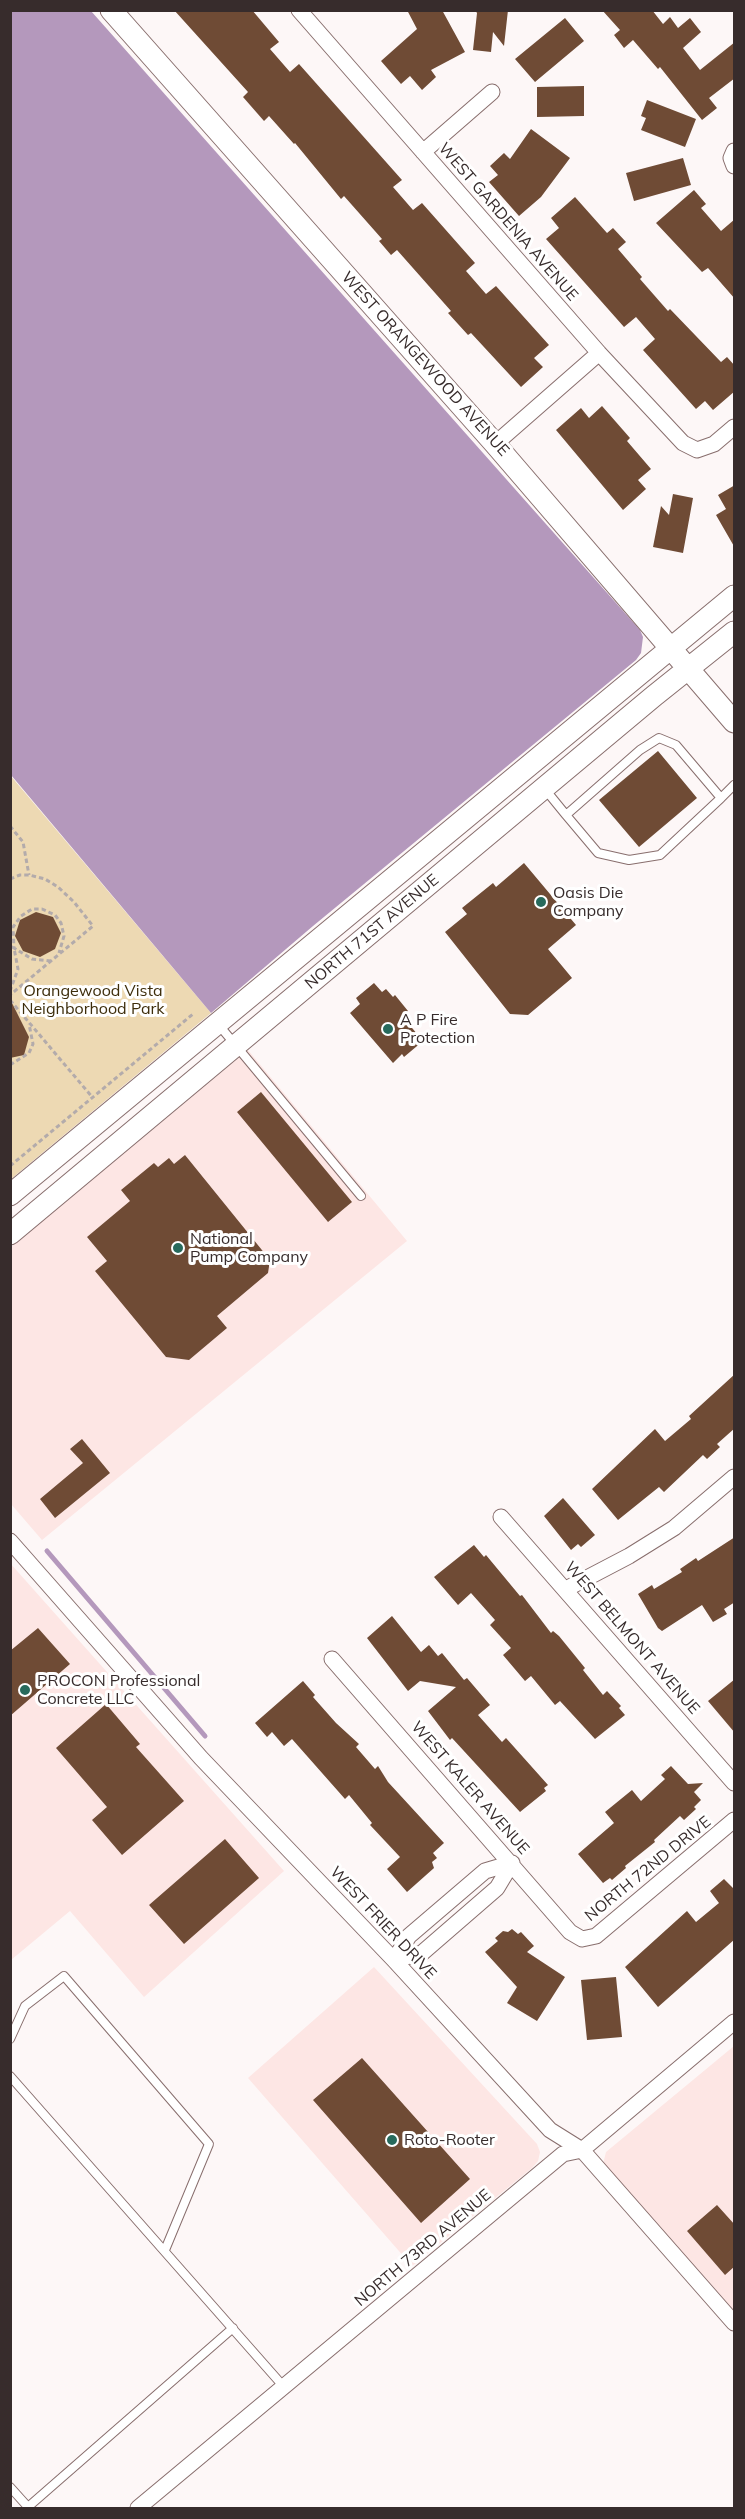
<!DOCTYPE html>
<html>
<head>
<meta charset="utf-8">
<style>
	body { margin:0 }
	#map { position:relative; width:745px; height:2519px; overflow:hidden; background:#fdf7f7; font-family:Mulish,sans-serif }
	canvas { display:block }
	.frame { position:absolute; inset:0; border:12px solid #372c2c; pointer-events:none }
</style>
</head>
<body>
<div id="map">
<canvas width="745" height="2519"></canvas>
<div class="frame"></div>
</div>
<script>
const ctx = document.querySelector('canvas').getContext('2d');
ctx.lineJoin = 'round';
function fill(path, color) { ctx.fillStyle = color; ctx.fill(path, 'evenodd'); }
const toPath = rows => new Path2D(rows.map(r => 'M' + r).join(''));
function trace(path, color, width, dash) { ctx.strokeStyle = color; ctx.lineWidth = width; ctx.lineCap = dash ? 'butt' : 'round'; ctx.setLineDash(dash || []); ctx.stroke(path); }
function drawText(font, color, halo, rows, align = 'center') {
  ctx.font = font + ' Mulish,sans-serif'; ctx.lineWidth = 6; ctx.setLineDash([]); ctx.textBaseline = 'middle'; ctx.strokeStyle = halo; ctx.fillStyle = color; for (const [text, x, y, turn = 0] of rows) {
    ctx.save(); ctx.translate(x, y); ctx.rotate((+turn || 0) * Math.PI / 180); ctx.textAlign = isNaN(turn) ? turn : align; if (halo) ctx.strokeText(text, 0, 0); ctx.fillText(text, 0, 0); ctx.restore();
  }
}
fill(toPath([
	[248,1050,407,1241,42,1540,11,1504,10,1248],
	[10,1563,284,1871,144,1997,70,1911,11,1960],
	[374,1967,537,2144,540,2152,538,2161,532,2168,412,2266,248,2078],
	[734,2046,734,2315,603,2164,606,2152]
]), '#fde6e4');
fill(toPath([
	[10,775,211,1013,11,1179,10,1179]
]), '#edd9b3');
fill(toPath([
	[10,11,91,11,640,630,643,637,641,653,636,660,313,926,211,1013,11,775]
]), '#b498bc');
trace(toPath([
	[47,1551,205,1736]
]), '#b498bc', 5);
fill(toPath([
	[174,10,252,10,279,42,270,49,290,72,299,64,402,180,393,187,413,210,422,203,475,263,466,271,486,294,496,286,549,345,534,358,543,367,521,387,471,333,468,335,448,313,451,311,397,250,391,255,379,241,382,239,344,196,341,199,295,143,294,144,269,116,264,121,243,97,248,92],
	[407,10,442,10,465,52,431,70,436,77,422,90,410,76,401,84,381,61,417,29],
	[475,10,508,10,504,46,493,32,491,52,473,50,477,13],
	[602,10,652,10,663,24,670,17,678,28,690,18,701,32,683,48,700,70,735,42,735,78,709,98,717,108,702,120,660,67,658,69,633,40,624,48,614,35,620,30],
	[565,18,584,41,535,82,515,59],
	[584,86,584,116,537,117,537,87],
	[647,100,696,119,685,147,641,130,646,118,641,116],
	[531,129,570,158,541,197,519,216,489,182,498,175,490,166,504,153,510,159],
	[683,158,691,185,634,201,626,173],
	[694,190,706,204,701,208,721,231,735,219,735,299,708,268,702,272,656,223],
	[575,197,607,233,613,228,626,242,618,249,642,277,640,279,668,311,670,309,721,362,727,357,735,366,735,391,713,410,705,401,696,409,643,350,655,339,636,317,624,327,546,239,559,228,551,218],
	[602,406,630,438,627,441,651,469,638,480,646,489,623,510,556,430,581,408,589,418],
	[735,485,735,548,716,515,726,509,718,495],
	[673,494,693,498,683,553,653,547,661,506,669,515],
	[658,751,697,798,639,847,599,800],
	[524,863,576,925,548,949,572,978,528,1015,510,1014,445,932,467,914,462,908,493,883,496,887],
	[36,912,53,917,61,933,55,949,40,957,23,951,15,936,20,920],
	[374,983,382,992,386,989,393,997,395,995,408,1011,402,1016,423,1041,404,1057,402,1054,393,1063,350,1013,360,1004,356,998],
	[10,999,29,1037,24,1055,10,1058],
	[261,1092,352,1202,328,1222,237,1112],
	[185,1155,270,1260,268,1273,217,1316,227,1328,189,1360,166,1357,95,1271,107,1261,87,1237,130,1201,121,1190,154,1163,158,1167,169,1158,174,1164],
	[735,1374,735,1428,717,1444,720,1447,707,1459,703,1455,664,1492,659,1487,618,1520,592,1489,655,1429,665,1441,691,1419,689,1416],
	[82,1439,110,1473,55,1518,40,1499,83,1463,70,1449],
	[563,1498,595,1535,581,1547,578,1544,571,1550,544,1516],
	[735,1537,735,1602,724,1609,727,1614,713,1622,702,1605,662,1631,658,1628,638,1594,652,1585,654,1589,682,1572,680,1569,696,1558,698,1561],
	[474,1545,484,1557,486,1555,520,1596,522,1595,551,1633,553,1631,559,1636,585,1668,583,1670,603,1695,607,1691,621,1706,619,1708,625,1715,595,1739,560,1701,555,1705,531,1676,525,1681,503,1655,511,1648,490,1625,495,1620,471,1593,458,1605,434,1577],
	[392,1616,421,1652,429,1645,438,1656,442,1653,464,1680,467,1678,490,1705,478,1715,502,1742,506,1738,548,1785,544,1788,546,1791,520,1812,452,1738,450,1740,428,1711,456,1687,420,1681,408,1691,367,1638],
	[38,1628,70,1664,10,1716,10,1651],
	[735,1679,735,1733,708,1701],
	[303,1681,315,1695,313,1697,336,1723,359,1744,356,1747,375,1769,378,1766,388,1782,444,1843,433,1853,437,1858,432,1862,434,1868,407,1892,387,1869,400,1857,370,1825,372,1823,349,1795,345,1799,292,1739,284,1746,272,1732,267,1737,255,1723],
	[106,1704,140,1744,136,1747,184,1801,122,1855,92,1820,107,1807,56,1748],
	[671,1766,688,1784,703,1783,694,1792,701,1800,694,1807,696,1809,684,1820,680,1816,654,1840,655,1842,625,1866,626,1868,612,1880,610,1878,603,1883,578,1854,614,1823,605,1812,632,1790,641,1801,665,1779,661,1775],
	[225,1839,259,1878,184,1944,149,1905],
	[724,1879,735,1890,735,1939,658,2007,625,1967,687,1911,696,1922,719,1903,710,1891],
	[512,1929,518,1934,521,1932,534,1946,527,1952,565,1977,537,2021,507,2003,517,1987,485,1952,498,1941,495,1938,503,1931,508,1932],
	[616,1977,622,2037,587,2040,581,1980],
	[362,2058,470,2179,421,2223,313,2100],
	[717,2205,735,2225,735,2266,725,2275,687,2231]
]), '#6f4b35');
const lane = toPath([
	[544,788,566,815,640,750,659,738,676,745,721,798,734,785],
	[566,815,598,853,629,860,660,855,721,798],
	[218,1024,361,1196],
	[10,2039,25,2006,64,1976,209,2144,165,2250],
	[10,2076,284,2387],
	[10,2487,28,2507,233,2328]
]);
const street = toPath([
	[299,10,599,353,683,443,697,450,714,444,734,427],
	[734,151,731,158,734,166],
	[423,152,492,92],
	[495,444,599,353],
	[501,1517,734,1783],
	[10,1541,201,1758,394,1960,550,2130,582,2150,734,2323],
	[566,1589,629,1556,674,1528,734,1477],
	[332,1659,570,1932,582,1939,596,1936,734,1820],
	[394,1960,422,1953,497,1888,512,1863],
	[394,1960,409,1936,485,1871,512,1863],
	[138,2508,563,2154,582,2150,734,2022]
]);
const secondary = toPath([
	[111,10,495,444,734,722],
	[10,1195,734,596],
	[10,1234,654,696,734,632]
]);
trace(lane, '#886e6d', 10);
trace(street, '#886e6d', 17);
trace(secondary, '#886e6d', 23);
trace(toPath([
	[10,826,23,842,29,875],
	[10,879,20,875,29,875,45,879,58,887,74,902,93,926,10,995],
	[10,946,14,948,18,969,10,991],
	[51,961,32,959,14,948,13,927,21,916,32,909,42,909,55,915,61,923,64,936,59,953],
	[10,1000,93,1098],
	[10,1065,29,1053,33,1044,29,1024],
	[10,1166,193,1014]
]), '#b3abab', 3, [4.5, 3]);
trace(lane, '#fff', 8);
trace(street, '#fff', 15);
trace(secondary, '#fff', 21);
for (const [x, y, r, color] of [
	[541,902,6,"#276a5c"],
	[388,1029,6,"#276a5c"],
	[178,1248,6,"#276a5c"],
	[25,1690,6,"#276a5c"],
	[392,2140,6,"#276a5c"]
]) { const dot = new Path2D(); dot.arc(x, y, r, 0, 2 * Math.PI); ctx.fillStyle = color; ctx.fill(dot); trace(dot, '#fff', 2); }
drawText('16px', '#372c2c', '#fff', [
	["WEST GARDENIA AVENUE",508,222,49],
	["WEST ORANGEWOOD AVENUE",425,364,48],
	["NORTH 71ST AVENUE",372,932,-40],
	["WEST BELMONT AVENUE",632,1638,49],
	["WEST KALER AVENUE",470,1788,49],
	["NORTH 72ND DRIVE",648,1869,-39],
	["WEST FRIER DRIVE",383,1923,47],
	["NORTH 73RD AVENUE",423,2248,-40]
]);
drawText('16px', '#372c2c', '#fff', [
	["Oasis Die",553,893],
	["Company",553,911],
	["A P Fire",400,1020],
	["Protection",400,1038],
	["National",190,1239],
	["Pump Company",190,1257],
	["PROCON Professional",37,1681],
	["Concrete LLC",37,1699],
	["Roto-Rooter",404,2140]
], 'left');
drawText('16px', '#3d2d0b', '#fff', [
	["Orangewood Vista",93,991],
	["Neighborhood Park",93,1009]
]);
</script>
</body>
</html>
